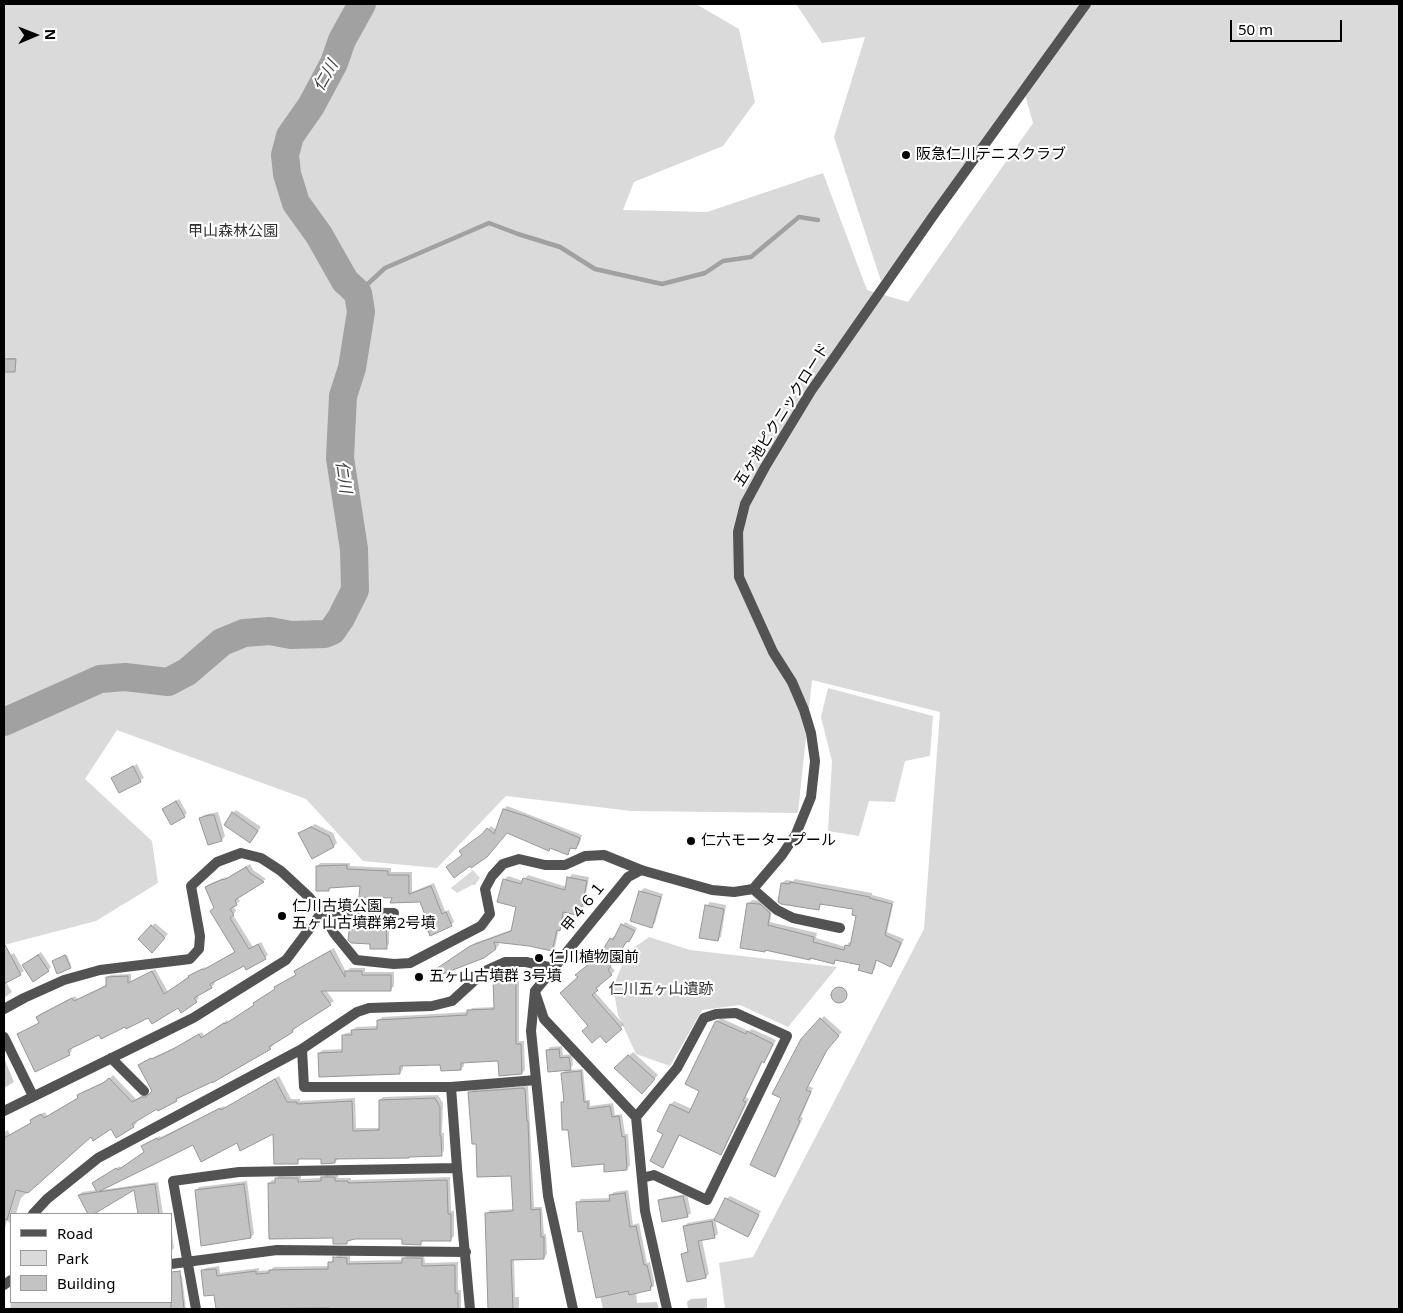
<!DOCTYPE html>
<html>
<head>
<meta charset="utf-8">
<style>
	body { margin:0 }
	#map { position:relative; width:1403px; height:1313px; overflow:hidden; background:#fff; font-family:"Noto Sans",sans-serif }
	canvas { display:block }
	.frame { position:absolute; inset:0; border:5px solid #000; pointer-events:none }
	.legend { position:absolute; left:10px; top:1213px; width:162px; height:90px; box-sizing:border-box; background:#fff; border:1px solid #999; margin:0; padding:6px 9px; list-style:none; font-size:15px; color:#000 }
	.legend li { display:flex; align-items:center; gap:10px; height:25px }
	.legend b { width:25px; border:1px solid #999 }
	.north { position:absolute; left:10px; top:10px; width:50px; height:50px; -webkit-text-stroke:4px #fff; paint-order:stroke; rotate:89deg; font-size:14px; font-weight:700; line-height:20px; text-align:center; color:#000 }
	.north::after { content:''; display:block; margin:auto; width:18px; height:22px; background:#000; clip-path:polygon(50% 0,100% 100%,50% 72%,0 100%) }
	.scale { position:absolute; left:1230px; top:20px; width:112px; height:22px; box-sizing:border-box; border:2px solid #000; border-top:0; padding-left:6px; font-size:15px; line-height:18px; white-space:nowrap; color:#000; -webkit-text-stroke:4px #fff; paint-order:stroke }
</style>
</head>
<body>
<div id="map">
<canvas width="1403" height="1313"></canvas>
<div class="frame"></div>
<ul class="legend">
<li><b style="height:6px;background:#535353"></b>Road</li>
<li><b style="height:14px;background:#dadada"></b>Park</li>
<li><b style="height:14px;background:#c3c3c3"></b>Building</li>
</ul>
<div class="north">N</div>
<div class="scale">50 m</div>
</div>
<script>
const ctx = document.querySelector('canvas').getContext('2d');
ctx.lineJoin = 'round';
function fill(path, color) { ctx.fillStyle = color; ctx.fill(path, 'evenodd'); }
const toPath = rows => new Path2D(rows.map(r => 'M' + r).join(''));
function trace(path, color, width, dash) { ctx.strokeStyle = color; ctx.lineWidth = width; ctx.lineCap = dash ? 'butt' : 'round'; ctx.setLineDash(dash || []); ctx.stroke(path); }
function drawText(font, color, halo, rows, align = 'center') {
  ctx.font = font + ' "Noto Sans","Noto Sans JP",sans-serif'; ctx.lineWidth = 4.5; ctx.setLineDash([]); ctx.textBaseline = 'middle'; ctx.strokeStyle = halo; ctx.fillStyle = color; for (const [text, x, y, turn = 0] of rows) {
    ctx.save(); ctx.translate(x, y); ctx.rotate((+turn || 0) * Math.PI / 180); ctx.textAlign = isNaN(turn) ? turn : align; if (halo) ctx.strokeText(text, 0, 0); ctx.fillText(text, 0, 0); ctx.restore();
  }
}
fill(toPath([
	[4,4,696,4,739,29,755,102,723,146,634,182,623,210,707,212,823,173,867,290,908,302,1033,123,1022,84,960,174,881,281,834,137,865,37,822,43,796,4,1399,4,1399,1309,725,1309,719,1263,753,1257,924,929,940,712,812,680,798,813,631,811,506,796,437,868,363,861,306,799,117,730,85,779,152,841,158,883,96,921,4,945],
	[828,688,933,716,930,756,905,761,895,802,869,801,859,836,828,831,832,761,821,717],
	[473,870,480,878,475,885,472,885,457,893,451,888],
	[649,937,690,950,837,967,788,1027,740,1005,702,1010,670,1066,636,1054,618,1015,613,987,627,953]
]), '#dadada');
fill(toPath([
	[7,358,16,358,14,371,6,359],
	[137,764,144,778,120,792,113,778],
	[179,799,187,813,184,816,164,809],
	[507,806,582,835,579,845,575,848,572,847,567,854,508,832,463,855,491,826,496,830,504,809],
	[236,810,261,827,253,838,233,813],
	[218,812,225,836,222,840,209,844,200,819,204,815],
	[315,824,333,833,337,843,334,846,299,833],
	[320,863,350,863,350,866,391,868,391,872,412,872,412,892,434,883,445,911,449,910,454,922,451,925,421,901,394,896,361,885,332,886,329,890,317,867],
	[250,864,253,870,266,879,237,897,240,901,233,906,236,911,233,915,253,947,261,942,268,955,265,958,244,964,213,981,215,984,211,987,197,995,199,998,196,1001,100,1033,71,1048,72,1051,69,1054,18,1035,40,1022,37,1017,40,1014,75,996,77,999,108,984,107,978,110,975,131,974,131,982,155,969,168,992,193,973,205,967,206,968,236,951,206,887,209,884,226,877,227,878],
	[572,874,589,877,583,911,579,914,565,912,563,926,559,929,555,947,551,950,529,945,498,941,499,945,496,948,435,970,475,943,513,929,517,907,504,880,508,876,523,881,528,875,567,887,569,878],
	[795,879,872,893,872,895,894,901,887,932,904,939,894,962,890,965,877,959,875,969,871,972,861,964,837,959,834,962,766,949,765,951,749,903,752,900,763,901,772,909,770,922,817,933,816,938,846,947,849,942,852,943,858,915,854,908,822,903,819,908,782,883,786,880,793,881],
	[644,888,663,894,655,923,651,926,640,892],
	[710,902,726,905,721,937,717,940,706,906],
	[355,921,389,922,389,944,386,948,371,943,351,924],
	[625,922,637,928,632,937,629,940,628,940,611,966,615,971,598,984,600,986,594,991,624,1025,606,1041,590,1026,561,993,600,955,611,939,614,936,616,937],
	[155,923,168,934,152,951,140,939],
	[334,948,346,972,350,968,365,968,365,972,394,972,394,986,391,989,325,989,334,1001,295,1027,293,1031,272,1044,273,1045,270,1048,176,1100,158,1108,135,1121,137,1123,134,1126,111,1128,92,1136,21,1198,16,1214,11,1214,11,1223,7,1221,4,1232,4,1132,8,1130,10,1135,32,1122,31,1120,34,1117,45,1112,47,1116,79,1097,79,1096,82,1092,108,1080,113,1075,136,1099,145,1094,150,1095,154,1091,139,1065,143,1062,178,1046,202,1032,204,1036,227,1020,228,1022,255,1005,276,988,279,984,297,974,299,968],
	[41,952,51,967,48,970,27,962],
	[14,953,24,971,6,982,12,992,4,998,4,959],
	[67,955,71,965,70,966,54,960],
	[519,975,519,1041,524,1041,525,1070,522,1073,499,1060,464,1061,464,1066,461,1069,442,1064,403,1065,403,1069,400,1073,319,1053,323,1050,343,1049,343,1036,346,1033,353,1032,353,1030,356,1027,379,1026,378,1021,382,1017,469,1012,472,1008,495,1007,494,979,497,976],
	'833 994a7 7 0 1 1 14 0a7 7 0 1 1-14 0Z',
	[824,1016,842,1032,830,1045,808,1086,813,1088,801,1117,803,1118,778,1172,775,1176,783,1097,802,1040],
	[721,1018,749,1031,752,1029,776,1040,767,1058,763,1061,746,1097,749,1099,724,1150,721,1153,680,1134,666,1163,663,1166,664,1133,671,1104,674,1101,692,1109,701,1090,716,1022],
	[562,1046,563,1055,572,1054,573,1065,568,1070,583,1069,586,1100,590,1100,590,1106,613,1103,615,1115,622,1114,625,1134,628,1134,630,1165,627,1169,605,1163,569,1128,563,1103,565,1101,562,1074,567,1069,547,1051,550,1047],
	[633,1052,658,1075,642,1092,616,1068],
	[4,1058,14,1082,4,1088],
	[279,1076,291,1099,300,1099,300,1101,355,1098,356,1128,380,1128,380,1100,383,1097,438,1095,443,1103,442,1133,444,1133,444,1151,441,1154,338,1159,335,1162,322,1157,301,1157,297,1163,275,1132,237,1142,193,1144,101,1190,158,1182,163,1214,139,1214,135,1188,90,1214,79,1195,82,1192,97,1190,93,1183,96,1180,120,1166,121,1168,146,1151,143,1146,146,1143,160,1136,161,1137,224,1106,225,1108],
	[528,1086,534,1207,542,1207,544,1234,546,1234,547,1254,544,1258,514,1260,515,1297,519,1297,519,1309,489,1309,487,1213,490,1210,514,1209,512,1174,477,1143,470,1093,473,1090],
	[326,1174,338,1174,338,1178,351,1178,351,1180,450,1177,451,1211,454,1211,454,1236,451,1239,424,1240,421,1243,403,1237,350,1239,346,1243,334,1237,269,1184,272,1180,276,1180,279,1175,301,1175,301,1179,322,1178],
	[247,1181,254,1234,251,1237,196,1190,199,1187],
	[628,1190,633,1225,639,1223,647,1263,650,1262,654,1281,654,1286,650,1289,636,1292,637,1303,657,1302,659,1309,603,1309,578,1203,581,1199,611,1198,610,1195,614,1192],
	[687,1194,691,1213,687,1216,660,1201,663,1198],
	[730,1196,761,1211,751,1232,747,1235,726,1199],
	[715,1218,718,1234,714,1237,702,1240,709,1274,706,1277,682,1254,689,1250,684,1226,688,1223],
	[171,1225,174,1248,171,1251],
	[338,1255,350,1255,350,1261,403,1260,407,1255,424,1256,425,1263,458,1262,458,1290,461,1290,461,1308,460,1309,331,1309,331,1306,278,1307,278,1309,217,1309,215,1294,202,1271,206,1268,219,1266,220,1273,259,1268,259,1271,270,1270,274,1267,330,1266,330,1263],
	[182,1276,186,1309,10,1309,11,1302,171,1302,171,1278],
	[707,1298,707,1309,688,1309,687,1302,691,1299]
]), '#0003');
trace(toPath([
	[358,293,385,268,489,223,518,234,560,247,595,269,662,284,705,273,723,261,751,257,799,217,818,220]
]), '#a1a1a1', 4.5);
trace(toPath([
	[4,722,100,679,125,677,168,682,187,672,222,642,244,633,270,631,291,635,325,634,332,631,341,618,355,590,354,549,340,458,343,396,352,368,361,312,358,293,345,281,319,235,296,203,287,174,285,155,290,136,311,106,334,63,342,40,362,4]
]), '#a1a1a1', 28);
const building = toPath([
	[4,359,16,359,15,372,4,372,4,359],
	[133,766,141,782,119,793,111,778,133,766],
	[176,801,185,817,171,825,162,809,176,801],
	[503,809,526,816,580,838,576,849,570,848,568,855,550,848,549,851,507,833,487,857,471,868,470,866,454,878,446,867,462,855,459,851,482,834,487,828,494,834,503,809],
	[232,812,258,831,250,843,224,825,232,812],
	[209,815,214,815,222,841,208,845,199,818,209,815],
	[311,827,329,836,334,847,312,859,298,833,311,827],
	[347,865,347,869,388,871,388,875,409,875,409,894,431,886,442,914,446,912,452,926,430,936,424,921,427,920,420,902,390,903,392,898,359,897,360,886,329,888,329,891,316,891,316,866,347,865],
	[246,867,250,873,264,882,235,900,237,905,230,909,234,915,230,918,249,949,258,944,266,959,246,970,244,966,210,984,212,988,194,998,197,1002,181,1013,178,1008,152,1024,148,1018,126,1029,125,1027,101,1039,99,1035,68,1050,70,1055,35,1072,17,1034,39,1023,36,1017,72,998,74,1001,106,986,106,977,128,976,128,983,152,971,164,994,189,977,188,976,202,969,203,970,235,952,210,911,214,908,205,887,223,879,224,880,246,867],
	[567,877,587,881,580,916,563,912,560,931,557,930,552,951,529,946,494,942,496,949,484,958,432,978,430,973,470,946,511,931,516,907,497,902,503,879,521,884,523,878,565,890,567,877],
	[790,882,870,897,869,898,892,904,885,935,901,943,891,967,876,960,872,974,858,970,860,965,835,960,834,964,810,958,810,960,765,950,765,952,740,948,747,903,760,904,770,913,768,925,814,937,813,942,844,950,845,945,850,946,856,916,852,915,853,909,820,904,819,910,781,904,778,902,781,883,790,884,790,882],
	[639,891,661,897,652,928,630,921,639,891],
	[705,905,724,909,718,941,699,938,705,905],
	[350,924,386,925,387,949,370,949,370,944,351,943,348,940,350,924],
	[621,924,635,931,629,942,627,941,608,970,612,975,596,988,598,990,592,995,622,1029,606,1043,600,1036,592,1043,582,1031,588,1026,560,993,578,977,575,975,599,956,610,938,613,940,621,924],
	[151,925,165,938,152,953,138,939,151,925],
	[4,943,21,975,4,984,4,943],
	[330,951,345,977,345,971,362,971,362,975,391,975,391,991,321,991,331,1005,292,1030,293,1032,269,1047,271,1049,212,1083,212,1082,176,1099,177,1101,158,1111,157,1109,132,1124,134,1127,116,1138,111,1129,93,1141,91,1137,28,1193,16,1190,7,1220,4,1219,4,1138,31,1123,30,1120,41,1114,44,1118,78,1098,77,1095,103,1083,109,1078,132,1102,141,1097,146,1097,152,1091,138,1065,151,1058,152,1059,173,1049,199,1034,201,1038,224,1023,225,1024,254,1005,253,1003,275,989,274,987,296,975,294,971,330,951],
	[38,955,49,971,33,982,22,965,38,955],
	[65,955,71,968,57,974,52,961,65,955],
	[516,978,516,1044,521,1044,522,1074,499,1076,498,1061,461,1063,461,1070,441,1071,440,1065,400,1066,400,1074,319,1077,318,1053,342,1052,342,1035,352,1035,351,1030,377,1029,377,1020,467,1015,467,1010,494,1009,493,979,516,978],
	'831 995a8 8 0 1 1 16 0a8 8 0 1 1-16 0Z',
	[820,1018,839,1036,827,1050,806,1090,811,1092,798,1120,800,1121,775,1177,750,1165,781,1098,772,1094,801,1039,820,1018],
	[717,1021,746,1034,747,1031,773,1044,764,1063,762,1061,743,1101,746,1102,721,1155,679,1135,663,1168,650,1161,663,1134,657,1131,670,1104,689,1113,699,1091,685,1084,715,1022,717,1021],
	[559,1049,560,1058,569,1057,571,1070,548,1072,546,1050,559,1049],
	[628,1055,655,1079,642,1094,614,1068,628,1055],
	[581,1071,584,1102,588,1102,588,1109,610,1106,612,1117,619,1116,622,1137,625,1136,627,1170,604,1172,604,1164,572,1167,568,1130,562,1130,561,1102,564,1102,561,1073,581,1071],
	[275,1079,287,1102,297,1102,297,1104,352,1101,353,1131,379,1130,379,1100,435,1098,440,1107,440,1136,441,1136,442,1156,409,1157,409,1158,335,1159,335,1163,321,1164,321,1159,298,1159,298,1164,274,1164,273,1134,240,1151,237,1143,201,1162,193,1145,98,1192,155,1184,159,1214,138,1214,134,1190,94,1214,88,1214,78,1195,97,1192,92,1183,116,1168,118,1170,144,1152,141,1146,157,1138,158,1140,220,1108,221,1110,275,1079],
	[523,1088,525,1089,527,1121,528,1121,531,1210,540,1209,541,1237,544,1237,544,1259,511,1260,513,1309,488,1309,485,1213,513,1211,511,1176,477,1177,476,1144,472,1144,468,1092,523,1088],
	[321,1177,335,1177,335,1181,348,1181,348,1183,447,1180,448,1214,451,1214,451,1241,421,1241,421,1245,402,1244,402,1239,355,1239,347,1241,347,1244,333,1244,333,1238,269,1239,268,1183,275,1183,275,1178,298,1178,298,1182,321,1181,321,1177],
	[244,1184,251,1238,201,1246,195,1190,244,1184],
	[625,1193,630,1227,636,1226,644,1265,647,1265,652,1286,650,1286,651,1290,629,1295,628,1291,596,1298,582,1231,578,1232,576,1202,610,1201,609,1195,625,1193],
	[683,1196,688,1217,662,1222,658,1200,683,1196],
	[725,1198,759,1215,748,1237,714,1220,725,1198],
	[712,1221,715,1238,698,1241,706,1278,687,1282,681,1254,688,1252,683,1226,712,1221],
	[333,1257,347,1258,347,1264,402,1263,402,1258,422,1258,422,1266,455,1265,455,1293,458,1293,458,1309,329,1309,329,1308,216,1309,214,1295,204,1296,201,1270,216,1269,217,1276,256,1271,256,1274,269,1273,269,1270,328,1269,328,1262,333,1262,333,1257],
	[180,1271,184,1309,171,1309,171,1272,180,1271]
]);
fill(building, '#c3c3c3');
trace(building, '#979797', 1);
trace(toPath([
	[753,889,777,910,793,918,840,928],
	[535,992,544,1019,636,1117,645,1211,667,1309],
	[4,1009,24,998,64,980,100,970,190,959,199,949,200,936,191,886,217,862,241,853,261,858,281,871,309,897,322,912,334,933,356,960,394,964,410,963,481,926,490,914,485,889,492,876,503,864,519,859,545,865,565,865,585,856,604,855,641,870],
	[4,1037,33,1096],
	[302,1049,304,1087,451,1087,536,1080],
	[111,1058,144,1091],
	[451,1087,457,1168],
	[4,1111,193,1018,286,960,322,912,394,913],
	[636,1117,677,1068,704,1018,716,1014,736,1013,787,1036,707,1200,654,1175,642,1178],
	[33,1214,47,1199,98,1158,302,1049,357,1012,369,1008,432,1006,452,1001,485,971,505,962,526,962,553,968],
	[171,1264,277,1250,466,1252],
	[4,1285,11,1280],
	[196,1309,173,1181,239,1172,457,1168,470,1309]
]), '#535353', 10);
trace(toPath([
	[573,1309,548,1196,531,1031,535,991,628,877,641,870,712,890,734,892,753,889,782,855,796,834,811,797,815,761,811,733,804,710,792,682,773,652,739,577,738,532,745,504,765,467,811,391,933,216,1086,4]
]), '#535353', 10);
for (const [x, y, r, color] of [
	[906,155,5,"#000"],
	[691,841,5,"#000"],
	[282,916,5,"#000"],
	[539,958,5,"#000"],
	[419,977,5,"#000"]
]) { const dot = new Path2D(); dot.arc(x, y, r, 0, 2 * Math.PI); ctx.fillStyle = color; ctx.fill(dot); trace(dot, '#fff', 2); }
drawText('15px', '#000', '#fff', [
	["阪急仁川テニスクラブ",916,155],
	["仁六モータープール",701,841],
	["仁川古墳公園",292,907],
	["五ヶ山古墳群第2号墳",292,924],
	["仁川植物園前",549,958],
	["五ヶ山古墳群 3号墳",429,977]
], 'left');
drawText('15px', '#313131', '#fff', [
	["甲山森林公園",233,232],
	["仁川五ヶ山遺跡",661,990]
]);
drawText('15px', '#000', '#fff', [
	["五ヶ池ピクニックロード",782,415,-58],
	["甲４６１",584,907,-51]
]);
drawText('italic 16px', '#424242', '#fff', [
	["仁川",326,76,-60],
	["仁川",343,477,82]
]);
</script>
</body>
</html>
